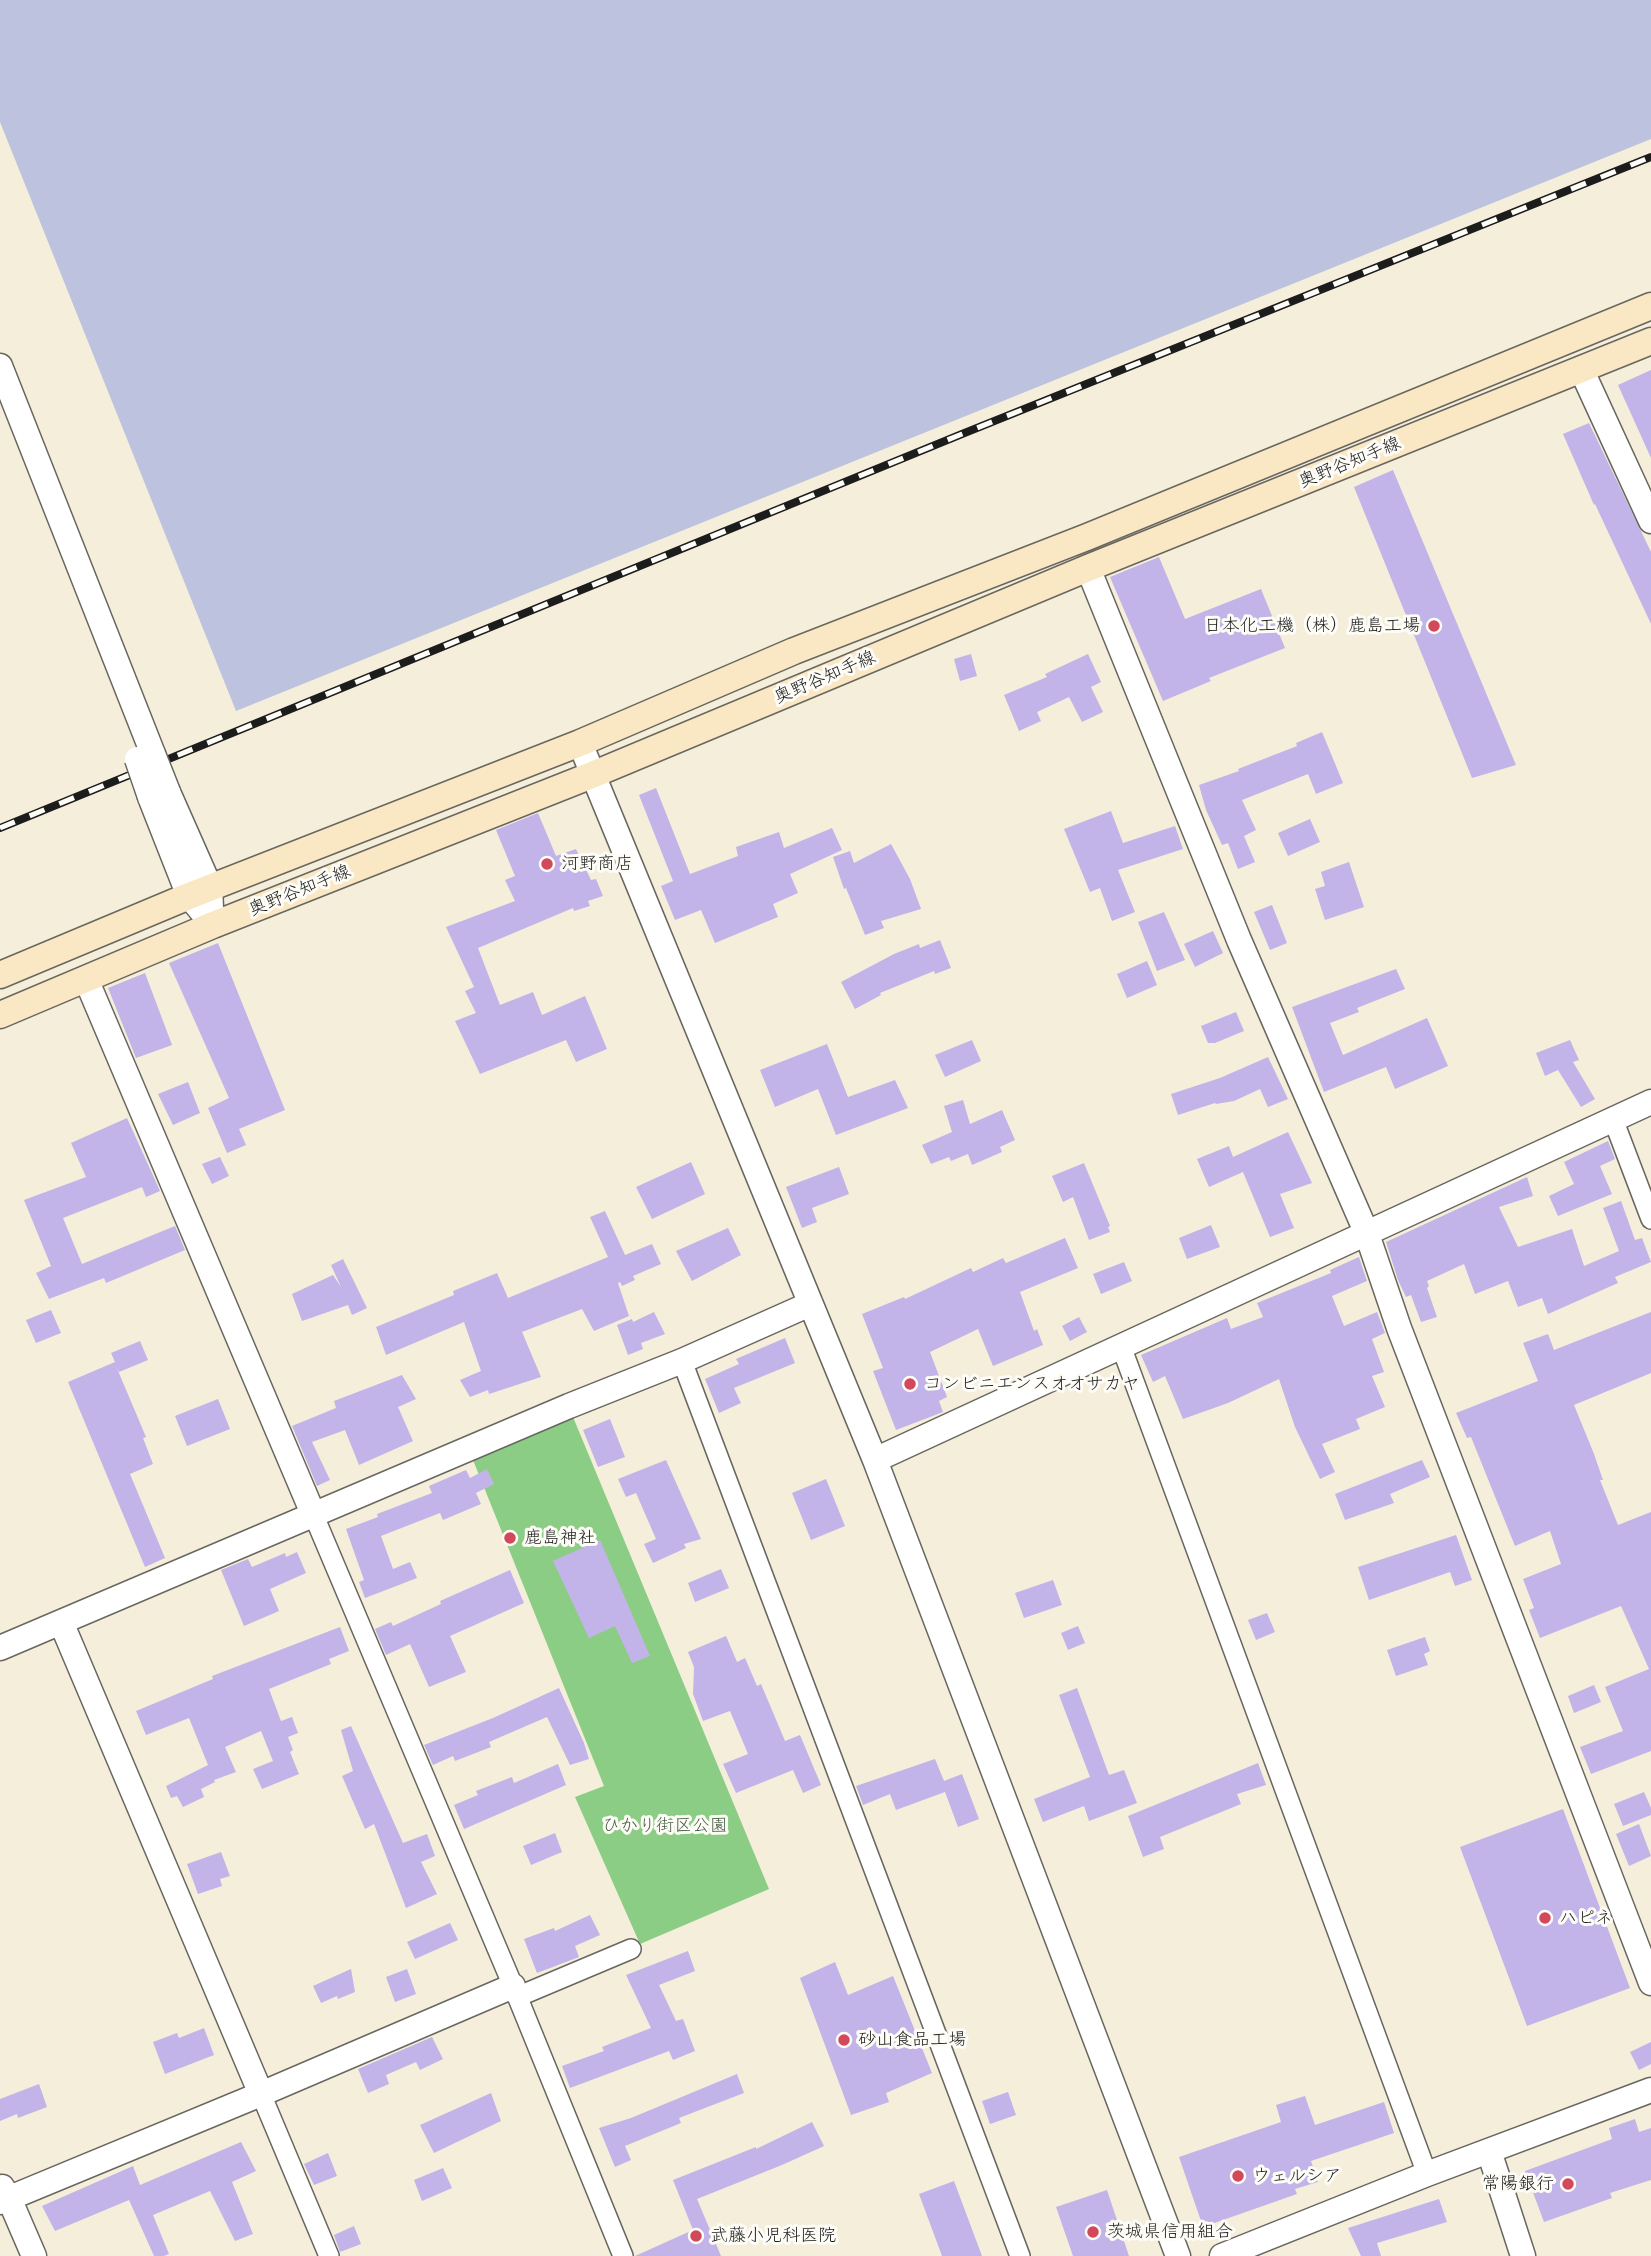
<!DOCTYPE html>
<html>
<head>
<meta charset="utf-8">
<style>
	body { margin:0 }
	canvas { display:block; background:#f4eedb }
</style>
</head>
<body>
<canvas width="1651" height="2256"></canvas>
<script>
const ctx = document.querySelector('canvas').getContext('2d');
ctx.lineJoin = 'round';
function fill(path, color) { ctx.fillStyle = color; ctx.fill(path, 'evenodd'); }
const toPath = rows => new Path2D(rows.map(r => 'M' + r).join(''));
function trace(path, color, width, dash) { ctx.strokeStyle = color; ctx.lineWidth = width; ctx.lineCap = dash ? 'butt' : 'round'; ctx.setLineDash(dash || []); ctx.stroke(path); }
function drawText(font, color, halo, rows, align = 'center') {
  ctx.font = font + ' Pangolin,"Klee One",sans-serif'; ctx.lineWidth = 6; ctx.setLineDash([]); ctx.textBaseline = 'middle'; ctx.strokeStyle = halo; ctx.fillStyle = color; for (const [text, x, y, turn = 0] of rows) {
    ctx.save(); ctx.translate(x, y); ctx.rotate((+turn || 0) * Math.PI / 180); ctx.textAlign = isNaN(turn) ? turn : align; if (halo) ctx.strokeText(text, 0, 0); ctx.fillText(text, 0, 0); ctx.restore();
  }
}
fill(toPath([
	[0,0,1651,0,1651,139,236,711,0,122]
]), '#bdc3de');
fill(toPath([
	[573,1417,769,1889,640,1944,575,1797,604,1786,473,1460]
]), '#8ccd85');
fill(toPath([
	[1651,370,1651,458,1618,385],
	[1589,423,1651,552,1651,624,1595,504,1594,505,1563,434],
	[1393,470,1516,765,1472,778,1354,487],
	[1159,557,1185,619,1261,589,1285,648,1209,678,1211,681,1163,701,1110,577],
	[971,654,977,676,960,681,954,659],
	[1088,654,1101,682,1091,687,1103,712,1082,722,1069,697,1037,712,1041,721,1019,731,1004,695,1047,677,1045,674],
	[1322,732,1343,783,1316,794,1308,774,1242,800,1256,830,1244,836,1255,862,1238,869,1228,843,1222,845,1206,810,1199,785,1239,771,1238,769,1297,746,1296,743],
	[656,788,690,874,738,856,736,847,779,832,784,848,832,828,842,850,790,874,798,893,773,904,778,917,715,943,701,910,675,920,661,886,673,881,639,795],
	[1111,811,1123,843,1175,826,1183,849,1118,870,1135,912,1112,921,1100,888,1090,892,1064,829],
	[538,813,556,856,576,849,591,880,596,879,603,896,588,901,590,906,574,911,573,908,478,948,500,1005,533,992,542,1015,585,996,607,1049,576,1062,566,1040,480,1074,455,1021,476,1013,465,991,474,987,446,927,515,901,505,880,515,876,496,830],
	[1310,819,1320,842,1288,856,1278,833],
	[891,844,910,879,921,909,881,921,884,928,865,935,846,888,844,889,833,857,850,851,854,863],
	[1349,862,1364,907,1325,920,1315,889,1325,886,1321,872],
	[1272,905,1287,943,1270,950,1254,912],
	[1164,912,1185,960,1157,971,1138,922],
	[1213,931,1223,953,1195,967,1184,944],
	[940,940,951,968,935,974,934,971,880,993,881,995,855,1009,841,982,894,954,919,944,920,948],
	[218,943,285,1110,239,1129,246,1145,227,1153,208,1108,229,1098,169,963],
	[1147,961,1157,985,1127,998,1117,974],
	[1396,969,1405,989,1357,1008,1359,1012,1330,1023,1343,1055,1427,1018,1448,1066,1395,1089,1386,1067,1324,1092,1292,1007],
	[145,973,172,1045,136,1058,108,988],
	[1236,1012,1244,1031,1215,1043,1208,1043,1201,1026],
	[972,1040,981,1061,945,1077,935,1055],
	[1570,1040,1579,1060,1573,1062,1595,1099,1581,1107,1558,1070,1545,1076,1536,1053],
	[827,1044,848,1097,895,1080,908,1108,836,1135,818,1089,775,1107,760,1070],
	[1268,1057,1288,1099,1268,1107,1260,1089,1234,1101,1216,1104,1215,1103,1178,1115,1171,1094,1220,1078],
	[188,1082,200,1113,173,1125,158,1094],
	[963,1100,970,1124,1002,1110,1015,1140,1000,1147,1002,1152,972,1165,968,1154,951,1161,949,1157,931,1164,922,1145,952,1132,944,1106],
	[127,1118,160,1191,146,1197,142,1187,63,1218,82,1264,175,1226,185,1250,106,1283,104,1278,49,1299,36,1273,51,1266,24,1200,86,1177,71,1143],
	[1288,1132,1312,1183,1280,1194,1294,1228,1270,1237,1243,1172,1209,1187,1197,1159,1229,1146,1233,1157],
	[1608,1141,1615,1159,1600,1166,1612,1194,1558,1216,1549,1196,1574,1184,1564,1162],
	[220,1157,229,1176,212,1184,202,1164],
	[691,1162,705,1194,652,1219,636,1187],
	[1084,1163,1110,1226,1108,1227,1110,1232,1089,1240,1073,1197,1063,1202,1052,1176],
	[839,1167,849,1194,812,1208,817,1222,802,1228,786,1187],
	[1527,1177,1533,1196,1499,1207,1518,1247,1572,1229,1584,1266,1619,1251,1603,1208,1621,1201,1635,1240,1642,1238,1651,1262,1615,1277,1618,1283,1548,1314,1542,1298,1518,1307,1508,1281,1475,1294,1464,1264,1427,1281,1429,1286,1427,1288,1437,1317,1421,1322,1411,1295,1406,1297,1398,1280,1386,1242],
	[605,1211,625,1255,652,1244,661,1264,633,1276,635,1280,622,1286,620,1282,618,1283,629,1316,594,1331,582,1309,522,1332,541,1377,489,1394,488,1390,470,1397,460,1380,481,1371,464,1322,386,1355,376,1327,454,1295,453,1291,497,1273,508,1298,608,1257,590,1217],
	[1211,1225,1220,1247,1187,1259,1179,1238],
	[728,1228,741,1255,692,1281,676,1251],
	[1065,1238,1078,1268,1020,1292,1034,1331,1037,1329,1043,1345,993,1366,978,1329,930,1352,947,1397,939,1401,943,1412,896,1430,873,1371,883,1368,862,1314,904,1297,905,1299,971,1268,973,1272,1003,1258,1006,1263],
	[1359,1257,1367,1281,1332,1296,1344,1326,1377,1312,1385,1333,1372,1339,1384,1372,1372,1376,1385,1407,1356,1419,1360,1429,1322,1444,1335,1472,1320,1479,1295,1427,1279,1379,1228,1403,1183,1419,1165,1376,1153,1382,1141,1355,1227,1318,1231,1329,1263,1317,1257,1303,1331,1273,1330,1270],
	[343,1259,367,1308,352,1315,348,1305,302,1321,292,1294,333,1275,341,1287,331,1265],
	[1124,1262,1132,1281,1101,1294,1093,1274],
	[51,1310,61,1333,36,1343,26,1320],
	[654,1312,665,1334,641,1343,643,1349,628,1355,617,1325,632,1319,633,1322],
	[1651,1312,1651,1373,1574,1405,1594,1454,1603,1480,1600,1480,1618,1525,1651,1512,1651,1751,1591,1774,1580,1747,1623,1731,1605,1687,1649,1669,1621,1606,1540,1638,1529,1610,1534,1608,1523,1579,1561,1564,1550,1531,1515,1546,1471,1437,1467,1438,1456,1413,1538,1381,1523,1343,1548,1334,1554,1350],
	[1079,1317,1087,1332,1070,1341,1062,1326],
	[785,1338,795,1363,734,1388,741,1403,719,1413,705,1379,739,1364,736,1359],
	[140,1341,148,1360,119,1372,116,1366,146,1437,143,1438,153,1464,130,1474,165,1558,145,1567,68,1382,115,1362,111,1353],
	[402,1375,416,1399,398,1407,413,1441,359,1465,345,1430,312,1442,330,1480,317,1486,292,1426,336,1408,334,1401],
	[218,1399,230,1429,187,1446,175,1416],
	[610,1419,625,1457,598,1467,583,1430],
	[666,1460,701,1539,684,1544,686,1548,653,1563,644,1544,656,1539,636,1493,626,1497,618,1479],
	[1422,1460,1430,1477,1390,1494,1394,1503,1345,1520,1335,1494],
	[487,1469,494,1484,476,1493,481,1504,443,1520,440,1513,381,1536,393,1569,410,1562,417,1578,365,1598,359,1582,364,1580,346,1529,378,1517,377,1514,432,1493,429,1486,466,1470,470,1478],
	[826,1479,845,1526,811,1540,792,1493],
	[1456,1535,1472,1580,1455,1586,1450,1572,1369,1600,1358,1567],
	[600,1540,650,1656,632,1663,615,1626,589,1638,553,1561],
	[297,1552,306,1573,270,1589,279,1611,244,1626,221,1570,248,1559,252,1567,285,1553,286,1557],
	[721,1569,729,1588,695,1602,688,1583],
	[510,1570,524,1603,450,1636,466,1672,429,1687,410,1644,386,1655,375,1629,391,1622,393,1626,441,1604,440,1601],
	[1053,1580,1062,1605,1024,1618,1015,1593],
	[1267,1613,1275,1632,1256,1640,1248,1620],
	[1078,1626,1085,1643,1068,1650,1061,1633],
	[340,1627,349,1651,329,1659,331,1664,269,1689,281,1721,292,1717,298,1733,288,1737,293,1750,290,1752,299,1774,262,1789,253,1769,273,1761,261,1731,225,1747,236,1772,214,1780,215,1782,201,1789,204,1797,183,1807,177,1796,171,1798,166,1786,208,1765,189,1718,146,1735,136,1711,213,1679,212,1676],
	[726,1636,737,1662,745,1658,757,1686,761,1684,785,1741,800,1735,821,1785,803,1793,793,1770,736,1793,723,1764,748,1754,730,1711,703,1721,693,1694,694,1667,688,1652],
	[1425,1637,1430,1651,1424,1654,1428,1665,1396,1676,1387,1650],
	[1594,1685,1601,1702,1574,1713,1568,1696],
	[559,1688,584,1743,589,1759,570,1765,547,1717,489,1742,491,1747,455,1761,453,1756,433,1765,424,1745,493,1718],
	[1077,1688,1109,1775,1124,1770,1137,1803,1089,1821,1084,1806,1043,1822,1034,1799,1090,1777,1059,1695],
	[351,1726,403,1843,427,1834,435,1856,421,1862,437,1894,406,1908,374,1824,365,1829,342,1776,353,1771,341,1730],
	[935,1759,944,1781,962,1774,979,1819,958,1827,945,1792,896,1810,890,1794,863,1805,856,1786],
	[1258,1763,1266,1785,1237,1794,1241,1804,1160,1837,1164,1849,1143,1857,1128,1816],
	[558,1764,566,1785,464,1829,454,1805,478,1795,476,1791,512,1777,514,1783],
	[1644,1792,1651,1808,1651,1815,1623,1826,1614,1804],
	[1563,1809,1630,1988,1527,2026,1460,1847],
	[1639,1824,1651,1856,1629,1866,1616,1834],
	[555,1833,562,1852,531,1865,523,1846],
	[221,1852,230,1876,220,1879,222,1886,198,1894,187,1864],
	[590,1915,600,1935,575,1946,579,1957,537,1973,524,1939,554,1928,555,1931],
	[450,1923,458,1940,415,1959,407,1942],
	[688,1951,695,1971,659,1985,676,2021,683,2019,695,2051,673,2060,669,2051,570,2088,562,2066,604,2051,602,2047,651,2028,626,1975],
	[835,1962,848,1995,893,1976,932,2073,886,2093,889,2102,851,2115,800,1978],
	[351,1969,355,1992,338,1999,337,1996,321,2003,313,1986],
	[407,1969,416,1994,395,2002,386,1977],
	[204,2028,214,2055,165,2074,153,2042,177,2033,179,2038],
	[432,2037,443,2059,420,2070,416,2062,386,2075,389,2084,368,2093,358,2069],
	[1651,2042,1651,2064,1639,2070,1630,2052],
	[737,2074,744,2093,679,2118,681,2123,625,2146,631,2160,615,2167,599,2128,631,2118],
	[39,2084,47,2107,18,2118,17,2114,0,2121,0,2099],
	[1008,2092,1016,2115,990,2124,982,2101],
	[491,2093,501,2121,434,2153,420,2125],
	[1305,2096,1315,2125,1384,2102,1394,2133,1311,2161,1318,2182,1295,2189,1297,2194,1203,2227,1179,2157,1281,2122,1276,2105],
	[1635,2119,1639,2132,1651,2128,1651,2180,1610,2193,1612,2198,1544,2222,1525,2171,1612,2139,1609,2128],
	[812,2122,824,2146,782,2165,697,2199,721,2256,635,2256,693,2230,673,2180,756,2147,756,2149],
	[241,2142,256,2171,232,2182,253,2234,235,2241,210,2191,153,2215,169,2254,164,2256,154,2256,129,2200,55,2231,42,2206,133,2166,140,2185],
	[328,2153,337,2176,314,2185,304,2164],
	[443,2168,452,2188,422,2201,414,2180],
	[954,2181,982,2256,942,2256,919,2194],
	[1107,2190,1129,2256,1073,2256,1056,2207],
	[1439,2199,1447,2222,1377,2243,1381,2256,1361,2256,1348,2228],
	[354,2226,361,2244,340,2252,334,2235]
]), '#c2b4e9');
const minor = toPath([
	[1613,1119,1651,1219],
	[1121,1346,1427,2174],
	[682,1361,1020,2256],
	[314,1516,513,1986,623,2256],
	[517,1997,631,1949],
	[261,2094,329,2256]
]);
const tertiary = toPath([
	[0,366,153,754],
	[1581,369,1651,521],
	[1088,568,1239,940,1367,1234,1399,1328,1651,1983],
	[580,743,875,1460,1178,2256],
	[168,792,210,887,211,908],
	[150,797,189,896,213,925],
	[86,979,314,1516],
	[875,1460,1651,1102],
	[61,1622,261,2094],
	[0,1648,569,1406,682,1361,810,1304],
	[1489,2151,1523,2256],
	[2,2187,9,2198,34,2256],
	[0,2202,261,2094,513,1986],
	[1222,2256,1427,2174,1651,2090]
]);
const secondary = toPath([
	[0,975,189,896,580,743,794,651,1087,537,1651,306],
	[0,1015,213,925,592,775,1088,568,1651,341]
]);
trace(minor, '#68665f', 22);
trace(tertiary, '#68665f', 27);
trace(secondary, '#68665f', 29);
trace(minor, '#fff', 19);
trace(tertiary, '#fff', 24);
trace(secondary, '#fae7c3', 26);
const rail = toPath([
	[0,828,962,434,1651,157]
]);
trace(rail, '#1c1c1c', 8);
trace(rail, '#fdfcf7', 5, [16]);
const tertiaryBridge = toPath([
	[153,754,168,792],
	[137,759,150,797]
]);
trace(tertiaryBridge, '#68665f', 27, []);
trace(tertiaryBridge, '#fff', 24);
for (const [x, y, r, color] of [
	[1434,626,7,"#d1495b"],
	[547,864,7,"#d1495b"],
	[910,1384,7,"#d1495b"],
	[510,1538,7,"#d1495b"],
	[1545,1918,7,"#d1495b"],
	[844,2040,7,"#d1495b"],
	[1238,2176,7,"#d1495b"],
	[1568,2184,7,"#d1495b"],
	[1093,2232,7,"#d1495b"],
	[696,2236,7,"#d1495b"]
]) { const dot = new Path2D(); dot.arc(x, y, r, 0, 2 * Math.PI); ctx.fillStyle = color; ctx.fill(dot); trace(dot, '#fdfcf7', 2.5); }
drawText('18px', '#1c1c1c', '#fdfcf7', [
	["奥野谷知手線",1350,463,-22],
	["奥野谷知手線",825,678,-23],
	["奥野谷知手線",300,891,-22]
]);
drawText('18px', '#1c1c1c', '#fdfcf7', [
	["日本化工機（株）鹿島工場",1420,626,"right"],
	["河野商店",561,864],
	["コンビニエンスオオサカヤ",924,1384],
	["鹿島神社",524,1538],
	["ハピネ",1559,1918],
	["砂山食品工場",858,2040],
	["ウェルシア",1252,2176],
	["常陽銀行",1554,2184,"right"],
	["茨城県信用組合",1107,2232],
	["武藤小児科医院",710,2236]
], 'left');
drawText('18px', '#435a41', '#fdfcf7', [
	["ひかり街区公園",665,1826]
]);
</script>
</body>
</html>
